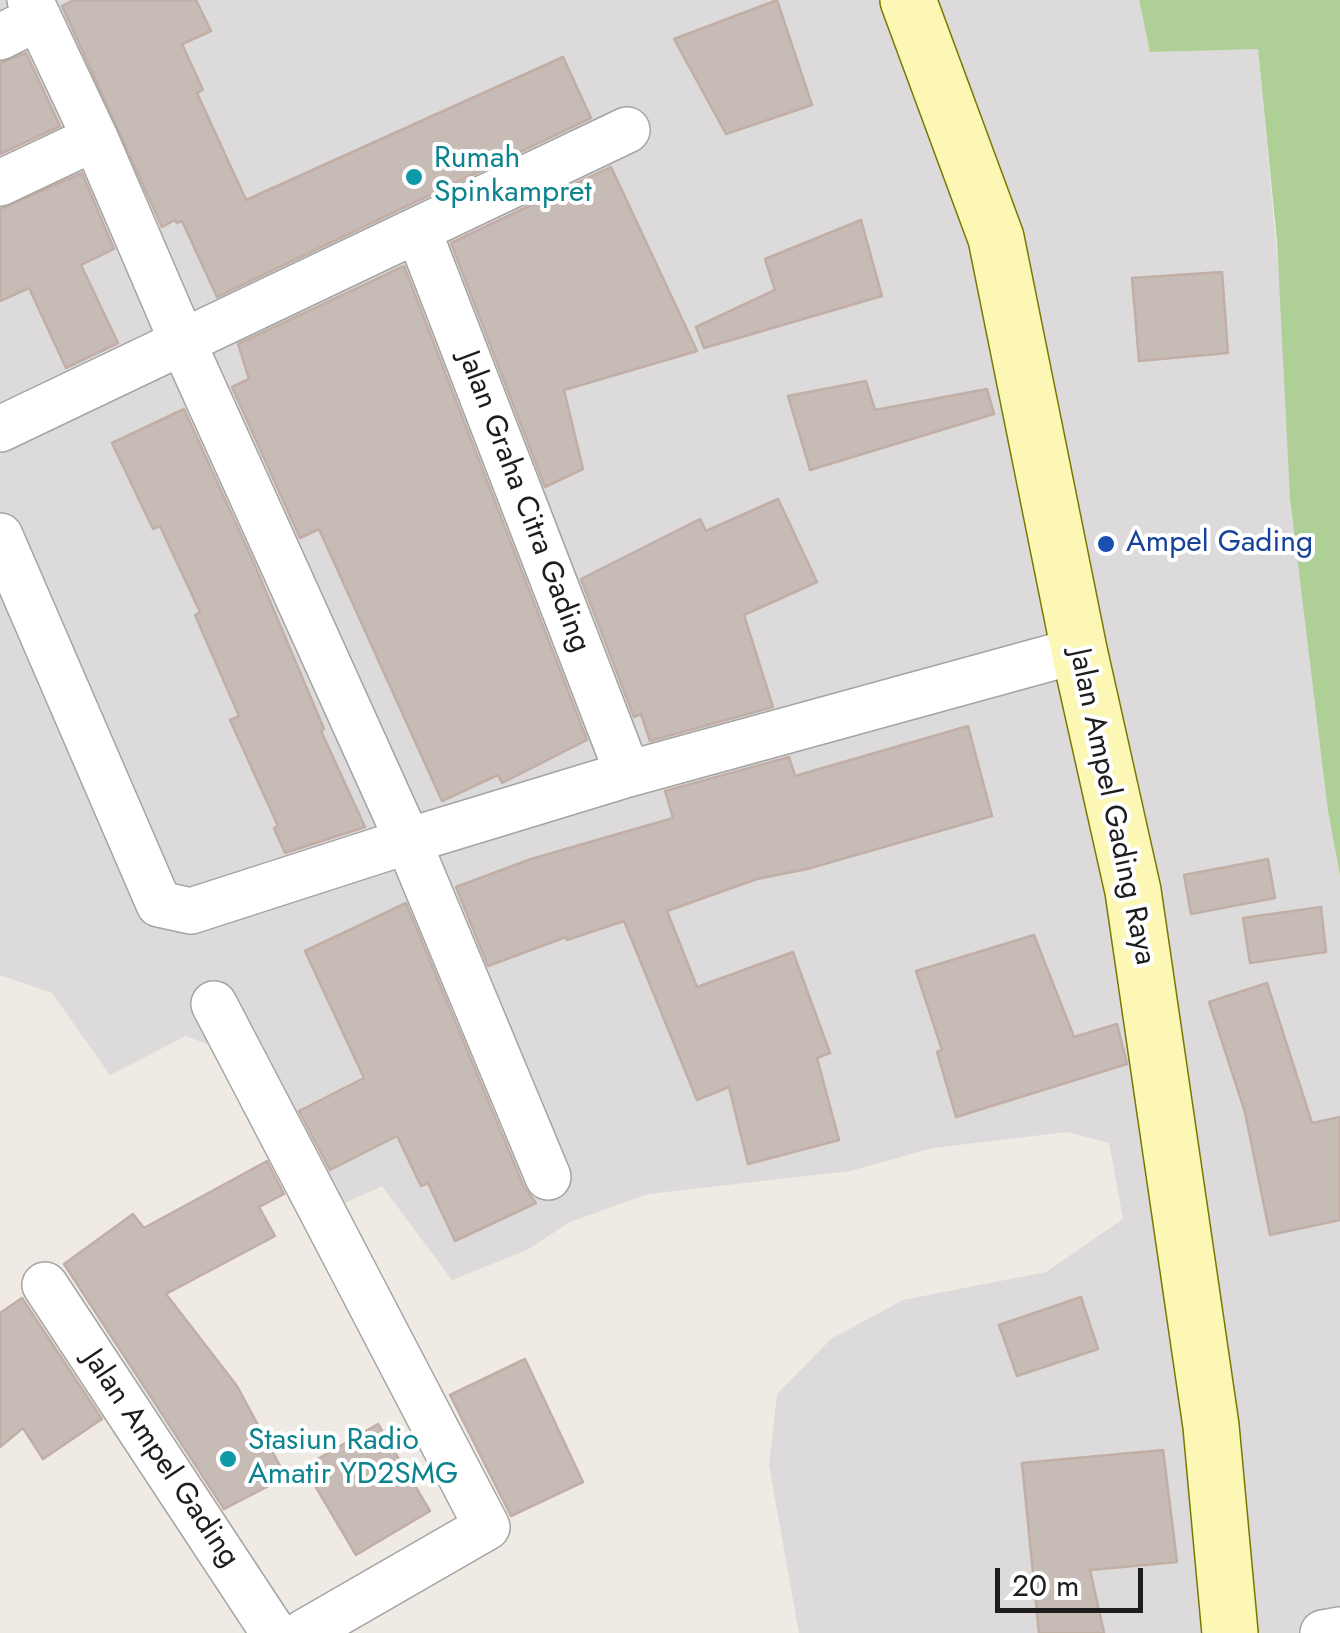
<!DOCTYPE html>
<html>
<head>
<meta charset="utf-8">
<style>
	body { margin:0 }
	#map { position:relative; width:1340px; height:1633px; overflow:hidden; background:#efeae3; font-family:Jost,sans-serif }
	canvas { display:block }
	.scale { position:absolute; left:995px; top:1568px; width:148px; height:45px; box-sizing:border-box; border:5px solid #1d1d1d; border-top:0; padding-left:12px; font-size:30px; line-height:35px; white-space:nowrap; color:#1d1d1d; -webkit-text-stroke:8px #fff; paint-order:stroke }
</style>
</head>
<body>
<div id="map">
<canvas width="1340" height="1633"></canvas>
<div class="scale">20 m</div>
</div>
<script>
const ctx = document.querySelector('canvas').getContext('2d');
ctx.lineJoin = 'round';
function fill(path, color) { ctx.fillStyle = color; ctx.fill(path, 'evenodd'); }
const toPath = rows => new Path2D(rows.map(r => 'M' + r).join(''));
function trace(path, color, width, dash) { ctx.strokeStyle = color; ctx.lineWidth = width; ctx.lineCap = dash ? 'butt' : 'round'; ctx.setLineDash(dash || []); ctx.stroke(path); }
function drawText(font, color, halo, rows, align = 'center') {
  ctx.font = font + ' Jost,sans-serif'; ctx.lineWidth = 8; ctx.setLineDash([]); ctx.textBaseline = 'middle'; ctx.strokeStyle = halo; ctx.fillStyle = color; for (const [text, x, y, turn = 0] of rows) {
    ctx.save(); ctx.translate(x, y); ctx.rotate((+turn || 0) * Math.PI / 180); ctx.textAlign = isNaN(turn) ? turn : align; if (halo) ctx.strokeText(text, 0, 0); ctx.fillText(text, 0, 0); ctx.restore();
  }
}
fill(toPath([
	[0,0,1139,0,1150,52,1258,48,1328,811,1340,876,1340,1633,799,1633,769,1465,777,1394,831,1339,903,1300,1046,1272,1123,1219,1109,1143,1067,1132,933,1148,850,1171,648,1194,570,1222,527,1250,452,1280,382,1186,308,1220,212,1046,186,1036,110,1075,52,993,0,975]
]), '#dcdada');
fill(toPath([
	[1139,0,1340,0,1340,876,1328,811,1290,498,1277,241,1258,49,1150,52]
]), '#aed096');
const building = toPath([
	[74,0,196,0,211,31,182,44,203,90,197,93,246,200,563,57,591,118,217,297,182,221,177,223,175,220,162,227,62,6,74,0],
	[777,0,812,105,726,134,674,39,777,0],
	[26,53,60,126,0,154,0,63,26,53],
	[611,167,697,351,564,390,583,469,545,487,451,243,611,167],
	[82,173,114,249,81,265,118,343,66,368,29,288,0,301,0,209,82,173],
	[861,220,882,296,704,348,696,327,775,290,765,259,861,220],
	[404,266,587,740,502,783,498,775,442,801,319,529,300,538,232,387,249,379,238,344,404,266],
	[1222,272,1228,353,1139,361,1132,278,1222,272],
	[866,381,875,410,987,389,994,414,810,470,788,396,866,381],
	[184,409,253,561,324,729,321,731,365,827,285,853,274,828,278,826,230,720,239,716,195,615,200,612,160,526,153,529,112,443,184,409],
	[778,499,817,582,744,615,773,707,650,741,641,714,634,717,581,579,700,519,706,531,778,499],
	[968,726,992,816,807,869,757,879,667,911,697,987,793,952,830,1053,817,1058,839,1140,748,1164,729,1087,697,1100,624,921,567,940,566,937,488,966,456,887,531,859,673,818,665,791,789,757,795,776,968,726],
	[1268,859,1275,898,1191,914,1184,875,1268,859],
	[406,903,524,1187,536,1203,455,1241,428,1183,421,1186,397,1136,330,1170,299,1111,364,1078,305,951,406,903],
	[1321,907,1326,952,1250,963,1243,918,1321,907],
	[1034,935,1074,1037,1117,1024,1127,1064,956,1117,937,1052,942,1050,916,971,1034,935],
	[1267,983,1312,1123,1340,1117,1340,1220,1270,1235,1245,1112,1209,1002,1267,983],
	[267,1161,284,1194,259,1207,275,1236,166,1294,237,1386,286,1477,224,1509,64,1264,133,1214,144,1228,267,1161],
	[1081,1297,1098,1349,1017,1376,999,1325,1081,1297],
	[22,1298,102,1419,43,1459,23,1428,0,1447,0,1313,22,1298],
	[525,1359,583,1482,511,1516,450,1395,525,1359],
	[378,1424,430,1511,356,1555,304,1467,378,1424],
	[1163,1450,1177,1562,1090,1570,1104,1633,1039,1633,1022,1463,1163,1450]
]);
fill(building, '#c7bbb6');
trace(building, '#c1aea5', 2.5);
const street = toPath([
	[30,0,95,138,183,343,408,841,628,774,1079,650],
	[0,37,38,18],
	[0,183,95,138],
	[418,230,628,774],
	[0,429,627,130],
	[0,536,159,904,191,911,408,841,548,1177],
	[214,1004,487,1527,303,1633],
	[45,1285,274,1633],
	[1323,1633,1340,1630]
]);
const secondary = toPath([
	[908,0,996,238,1079,650,1133,891,1211,1426,1230,1633]
]);
trace(street, '#a4a4a4', 48);
trace(secondary, '#797800', 58);
trace(street, '#fff', 45);
trace(secondary, '#fcf7b4', 55);
for (const [x, y, r, color] of [
	[414,177,10,"#0f9aa8"],
	[1106,544,10,"#1a4fb4"],
	[228,1459,10,"#0f9aa8"]
]) { const dot = new Path2D(); dot.arc(x, y, r, 0, 2 * Math.PI); ctx.fillStyle = color; ctx.fill(dot); trace(dot, '#fff', 4); }
drawText('30px', '#0d838f', '#fff', [
	["Rumah",434,160],
	["Spinkampret",434,194],
	["Stasiun Radio",248,1442],
	["Amatir YD2SMG",248,1476]
], 'left');
drawText('30px', '#1d1d1d', '#fff', [
	["Jalan Graha Citra Gading",523,502,69],
	["Jalan Ampel Gading Raya",1111,807,78],
	["Jalan Ampel Gading",160,1459,56]
]);
drawText('30px', '#164399', '#fff', [
	["Ampel Gading",1126,544]
], 'left');
</script>
</body>
</html>
